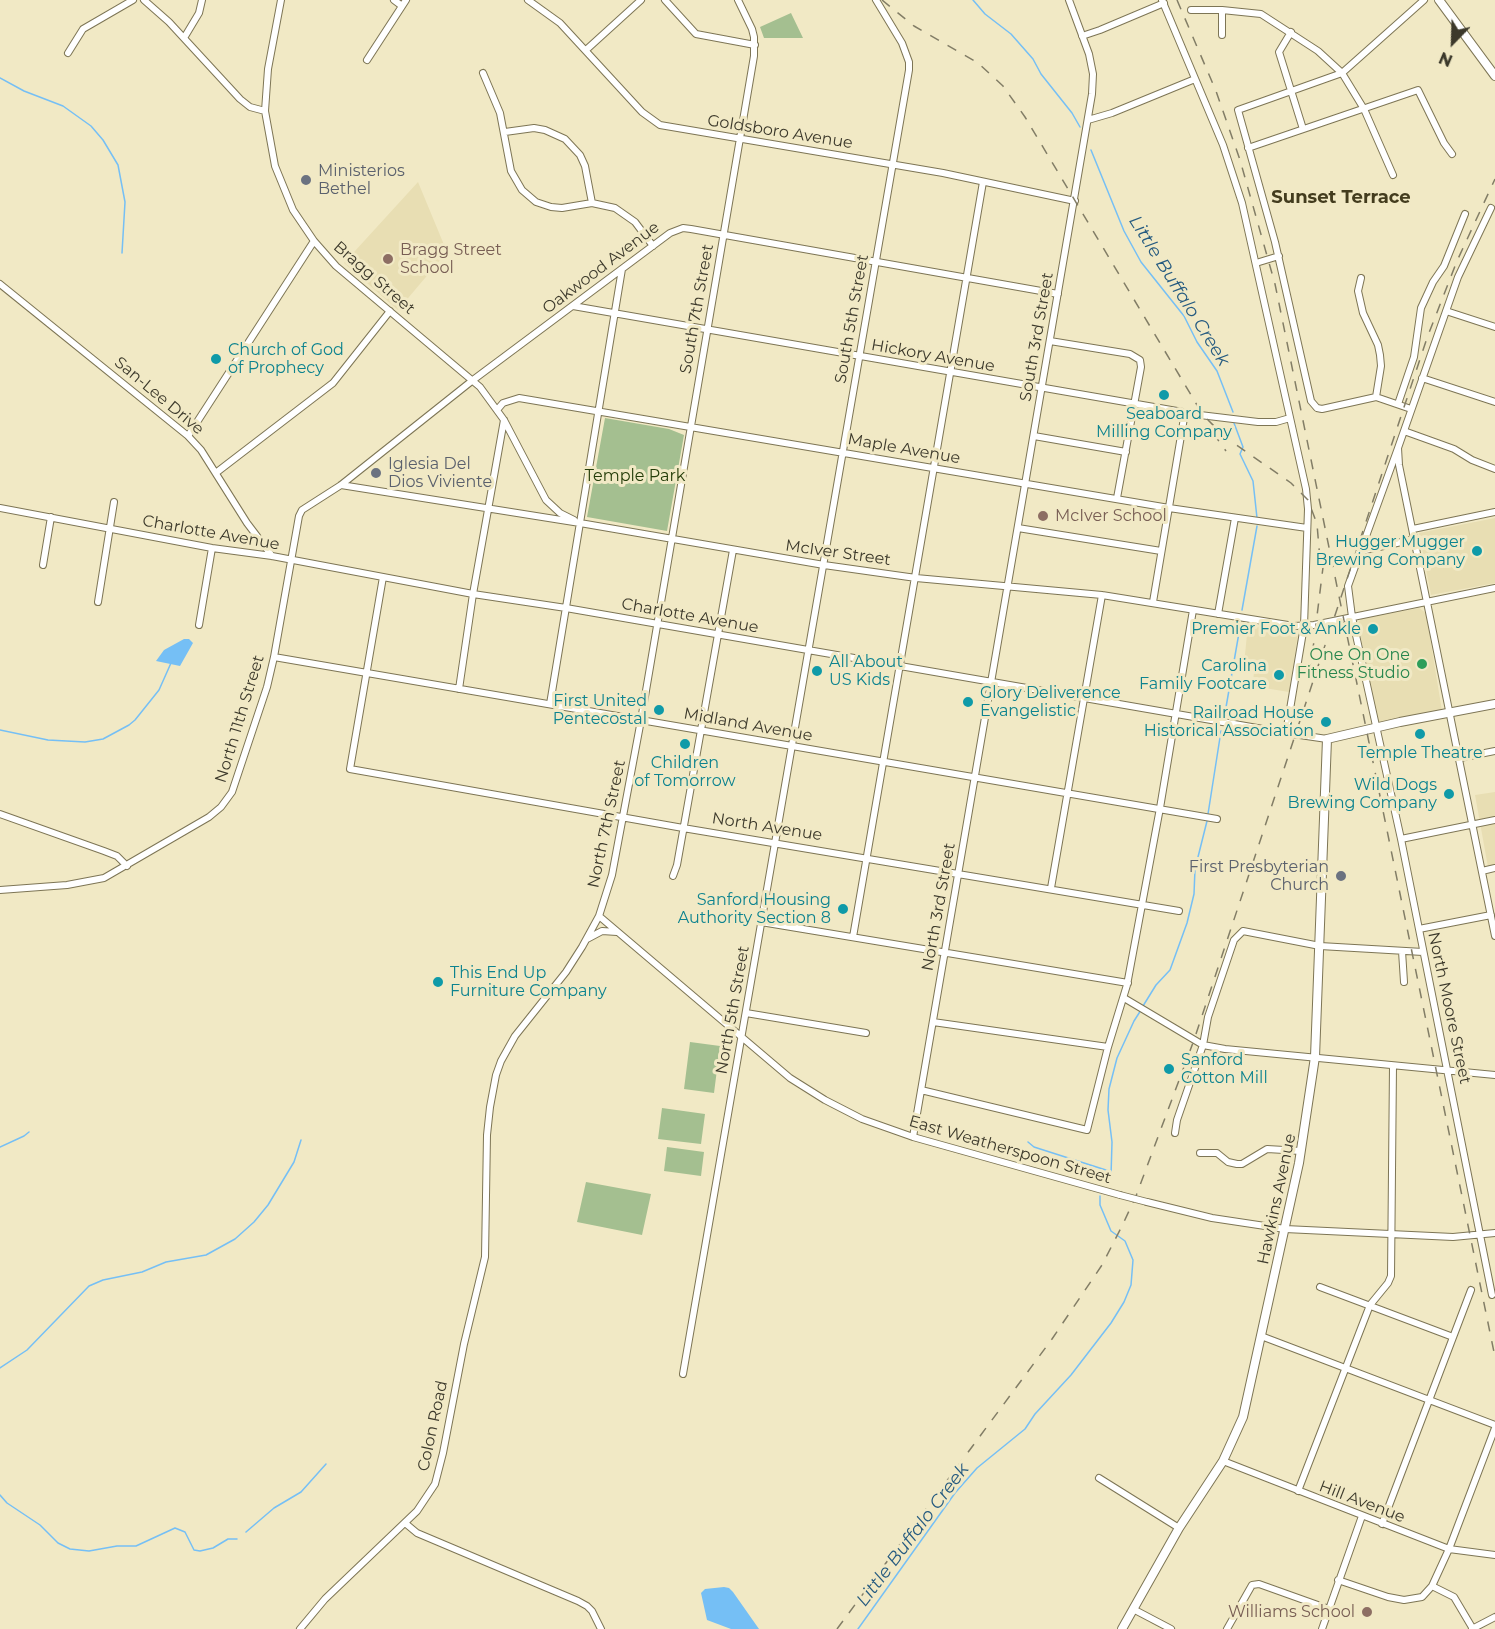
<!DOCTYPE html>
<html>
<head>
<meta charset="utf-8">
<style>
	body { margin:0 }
	#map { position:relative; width:1495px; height:1629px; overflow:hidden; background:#f1e9c5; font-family:Montserrat,sans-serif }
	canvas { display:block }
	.north { position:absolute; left:1423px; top:12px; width:60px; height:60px; -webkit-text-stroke:4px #f1e9c5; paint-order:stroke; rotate:203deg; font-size:16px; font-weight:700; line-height:24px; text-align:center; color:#3c392b }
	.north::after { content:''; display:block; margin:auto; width:21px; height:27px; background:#3c392b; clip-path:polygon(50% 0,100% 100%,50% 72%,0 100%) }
</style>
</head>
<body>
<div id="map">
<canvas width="1495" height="1629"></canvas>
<div class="north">N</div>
</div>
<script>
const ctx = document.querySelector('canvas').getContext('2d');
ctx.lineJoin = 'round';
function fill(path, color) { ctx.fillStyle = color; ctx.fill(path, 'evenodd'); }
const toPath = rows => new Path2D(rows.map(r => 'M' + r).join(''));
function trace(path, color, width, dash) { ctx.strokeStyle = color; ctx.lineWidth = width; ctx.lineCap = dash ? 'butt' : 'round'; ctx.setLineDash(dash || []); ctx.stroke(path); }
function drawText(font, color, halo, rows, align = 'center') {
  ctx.font = font + ' Montserrat,sans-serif'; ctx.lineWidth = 6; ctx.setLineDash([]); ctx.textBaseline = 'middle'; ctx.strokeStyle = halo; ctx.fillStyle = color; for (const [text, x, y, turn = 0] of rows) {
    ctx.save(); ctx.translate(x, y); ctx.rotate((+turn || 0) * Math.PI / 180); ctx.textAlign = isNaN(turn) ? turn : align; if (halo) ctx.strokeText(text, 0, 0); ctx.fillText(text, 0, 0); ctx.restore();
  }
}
fill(toPath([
	[418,182,447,252,398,310,344,263],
	[1495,518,1495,583,1431,595,1419,533],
	[1419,608,1426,613,1442,711,1378,723,1358,623,1361,619],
	[1248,625,1298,634,1289,692,1252,686,1255,667,1244,664],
	[1495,792,1495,866,1488,867,1475,795]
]), '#e8deb3');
fill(toPath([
	[791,13,803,38,764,38,760,27],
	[605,418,669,429,684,435,667,531,587,517],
	[690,1042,720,1046,714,1093,684,1089],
	[662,1108,705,1114,701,1144,658,1139],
	[667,1147,704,1152,701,1176,664,1171],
	[586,1182,651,1194,642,1235,577,1222]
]), '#a4bf90');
fill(toPath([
	[184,639,189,639,193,643,180,666,156,661,164,650],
	[724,1587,729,1588,733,1592,759,1629,731,1629,707,1620,701,1593,705,1589]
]), '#75bff5');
trace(toPath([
	[973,0,985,14,1011,34,1033,59,1041,74,1072,113,1080,127],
	[0,78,24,91,63,106,91,126,103,140,118,165,125,202,122,253],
	[1091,150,1124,231,1141,262,1184,316,1197,342,1217,371,1233,412],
	[1234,423,1243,447,1240,454,1253,481,1257,518],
	[1242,610,1257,526],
	[1225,713,1240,627],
	[0,730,48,740,85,742,103,739,129,725,135,720,159,690,171,663],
	[1208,814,1221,731],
	[1143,1006,1156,985,1170,970,1187,923,1194,894,1195,869,1207,821],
	[1028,1142,1034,1147,1109,1171],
	[0,1147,24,1136,29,1132],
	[1111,1176,1112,1142,1108,1110,1109,1089,1117,1058,1134,1021,1141,1010],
	[0,1368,27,1350,89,1286,103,1280,142,1272,166,1262,206,1255,235,1239,254,1222,268,1205,294,1162,301,1140],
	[0,1495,7,1503,40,1525,58,1543,70,1549,89,1551,117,1546,136,1546,175,1528,185,1532,194,1550,200,1551,213,1548,228,1539,237,1539],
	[246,1532,274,1508,301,1492,326,1464],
	[858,1629,955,1493,977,1468,1025,1429,1035,1414,1071,1375,1111,1323,1124,1302,1131,1285,1133,1260,1125,1241,1111,1231,1100,1205,1100,1196]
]), '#75bff5', 1.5);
const minor = toPath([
	[144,0,169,22,240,99,250,107,265,111],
	[281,0,268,69,265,111,275,166,293,210,314,241,336,266,480,387,504,420,546,500,560,513,574,520],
	[394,0,402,6],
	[528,0,560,23,642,112,660,125,943,173,1075,201],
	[665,0,696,34,755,45],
	[1162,0,1223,145,1242,203,1306,489,1308,509,1304,626,1286,733],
	[1191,10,1222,10,1261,14,1318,51,1342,73,1364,109,1393,175],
	[1291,32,1279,52,1303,129],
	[1222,35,1222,10],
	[1082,36,1100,30,1164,3],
	[184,38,199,13,202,0],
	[586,50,641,0],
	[68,53,83,29,133,0],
	[367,60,406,0],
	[483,73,500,113,511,171,522,190,536,202,551,207,562,208,592,203,615,208,635,222,653,246],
	[1088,120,1112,113,1195,79],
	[505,132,534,128,545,130,565,139,580,155,585,166,592,203],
	[1248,148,1418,90,1444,143,1452,154],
	[1491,208,1458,277,1398,448,1399,465,1495,936],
	[1256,263,1279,256],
	[1361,278,1358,291,1363,313,1378,345,1380,355,1381,366,1376,397],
	[0,284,188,436,201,450,247,523,272,556],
	[573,306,1200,415,1258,422,1276,422,1290,418],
	[1446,311,1495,327],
	[1050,341,1130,354,1140,360,1141,367,1117,498],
	[1422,378,1495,402],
	[1398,404,1414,357,1421,308,1433,282,1444,266,1465,214],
	[1411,409,1376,397,1322,409,1317,408,1311,401,1275,242,1238,110,1342,73,1424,0],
	[497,410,503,403,519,398,1169,508,1307,528],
	[1404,431,1454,449,1472,460,1495,469],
	[188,436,314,241],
	[1034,436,1126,452],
	[1398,448,1348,586,1352,617,1401,839,1492,1295],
	[217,472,333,383,390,311],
	[341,485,580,523,824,565,916,578,1102,595,1294,626,1314,625,1495,588],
	[0,508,212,548,272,556,473,594,566,608,1286,733,1327,739],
	[1018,528,1161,551],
	[1413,529,1495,512],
	[1361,551,1415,539],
	[43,565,51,517],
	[383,577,350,769,683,828,1179,911],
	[98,602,114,502],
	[1153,602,1185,412],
	[1218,614,1235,518],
	[199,625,212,548],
	[274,657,1217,819],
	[459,689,473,594,504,420],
	[550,704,622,269],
	[1460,758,1495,751],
	[0,814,104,851,117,856,127,866],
	[1401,839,1495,820],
	[1482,871,1495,868],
	[673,876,677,865,733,550],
	[1051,888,1102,595],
	[0,890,67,885,104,878,209,817,221,807,232,792,267,687,274,657,299,516,302,510,341,485,473,380,670,233,683,228,691,229,1058,294],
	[599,916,790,1078,825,1100,862,1119,913,1137,1120,1195],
	[761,922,1128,983],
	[1419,929,1491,915],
	[853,937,983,182],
	[587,939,602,931,617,932],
	[1402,951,1404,982],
	[1124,998,1203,1045,1225,1049,1495,1075],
	[746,1013,866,1033],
	[933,1022,1108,1047],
	[921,1090,1087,1130,1108,1047,1127,985,1160,808,1193,610],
	[1175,1133,1177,1120,1203,1045,1208,1017,1234,940,1243,931,1320,946,1423,952],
	[913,1137,1092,94,1093,74,1089,54,1069,0],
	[1200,1153,1217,1153,1228,1162,1237,1164,1242,1164,1267,1149,1301,1151],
	[1147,1202,1212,1218,1285,1229,1453,1237,1495,1233],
	[1320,1287,1453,1337],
	[1261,1336,1495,1425],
	[683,1374,909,70,909,62,902,43,876,0],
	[1223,1461,1449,1549,1495,1555],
	[1099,1478,1179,1528],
	[1298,1491,1370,1305,1388,1283,1391,1276,1393,1066],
	[405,1523,417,1533,578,1601,587,1606,592,1611,601,1629],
	[1382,1524,1471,1290],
	[1338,1580,1388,1597,1404,1600,1422,1597,1432,1586,1449,1549,1495,1428],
	[1432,1586,1454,1597,1473,1629],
	[1133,1609,1171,1629],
	[300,1629,325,1599,417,1511,435,1484,443,1453,464,1344,485,1257,487,1135,490,1107,496,1075,501,1061,515,1036,566,972,582,947,599,916,612,875,641,720,754,56,754,37,752,29,738,0],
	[1227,1629,1252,1585,1259,1584,1329,1609],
	[1322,1629,1362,1516],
	[1472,1629,1495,1617]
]);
const major = toPath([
	[1439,0,1495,76],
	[1122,1629,1179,1528,1223,1461,1243,1417,1299,1163,1315,1057,1327,739,1400,722,1495,704]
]);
trace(minor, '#7d7555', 8);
trace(major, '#7d7555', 10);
trace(minor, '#fff', 6);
trace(major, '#fff', 8);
trace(toPath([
	[882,0,914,26,978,63,1003,86,1025,117,1203,415,1225,437,1291,483,1308,500,1317,524,1320,560],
	[1177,0,1216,91,1240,160,1275,284,1495,1357],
	[1213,433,1226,451],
	[1310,673,1325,551],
	[837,1629,1052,1339,1102,1265,1122,1226,1136,1196,1194,1040,1427,338,1457,261,1495,179]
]), '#827d66', 1.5, [10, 10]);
const minorBridge = toPath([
	[1120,1195,1147,1202]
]);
trace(minorBridge, '#7d7555', 8, []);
trace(minorBridge, '#fff', 6);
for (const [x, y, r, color] of [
	[306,180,6,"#6b7280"],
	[388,259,6,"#8d6e63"],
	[216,359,6,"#0f9aa8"],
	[1164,395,6,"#0f9aa8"],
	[376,473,6,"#6b7280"],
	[1043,516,6,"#8d6e63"],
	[1477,551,6,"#0f9aa8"],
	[1373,629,6,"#0f9aa8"],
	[1422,664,6,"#2e9e5b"],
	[817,671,6,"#0f9aa8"],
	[1279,675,6,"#0f9aa8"],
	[968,702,6,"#0f9aa8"],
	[659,710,6,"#0f9aa8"],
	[1326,722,6,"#0f9aa8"],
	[1420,734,6,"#0f9aa8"],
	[685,744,6,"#0f9aa8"],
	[1449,794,6,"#0f9aa8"],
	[1341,876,6,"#6b7280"],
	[843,909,6,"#0f9aa8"],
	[438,982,6,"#0f9aa8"],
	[1169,1069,6,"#0f9aa8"],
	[1367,1612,6,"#8d6e63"]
]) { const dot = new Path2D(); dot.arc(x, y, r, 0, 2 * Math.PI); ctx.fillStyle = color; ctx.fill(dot); trace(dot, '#f1e9c5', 2); }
drawText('16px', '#3c392b', '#f1e9c5', [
	["Goldsboro Avenue",780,132,9],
	["Oakwood Avenue",601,268,-37],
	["Bragg Street",374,278,41],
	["South 7th Street",697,309,-80],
	["South 5th Street",852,319,-80],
	["South 3rd Street",1037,337,-80],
	["Hickory Avenue",933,356,10],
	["San-Lee Drive",159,396,40],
	["Maple Avenue",904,449,10],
	["Charlotte Avenue",211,533,10],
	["McIver Street",838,553,8],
	["Charlotte Avenue",690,616,10],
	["North 11th Street",240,719,-73],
	["Midland Avenue",748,725,10],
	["North 7th Street",607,824,-78],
	["North Avenue",767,827,9],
	["North 3rd Street",939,907,-80],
	["North Moore Street",1449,1008,78],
	["North 5th Street",733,1010,-80],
	["East Weatherspoon Street",1010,1150,16],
	["Hawkins Avenue",1277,1199,-78],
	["Colon Road",433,1426,-78],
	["Hill Avenue",1362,1502,21]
]);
drawText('16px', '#5b616d', '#f1e9c5', [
	["Ministerios",318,171],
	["Bethel",318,189],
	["Iglesia Del",388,464],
	["Dios Viviente",388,482],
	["First Presbyterian",1329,867,"right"],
	["Church",1329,885,"right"]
], 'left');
drawText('16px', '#785e54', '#f1e9c5', [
	["Bragg Street",400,250],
	["School",400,268],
	["McIver School",1055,516],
	["Williams School",1355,1612,"right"]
], 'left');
drawText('16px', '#0d838f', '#f1e9c5', [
	["Church of God",228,350,"left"],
	["of Prophecy",228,368,"left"],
	["Seaboard",1164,414,"center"],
	["Milling Company",1164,432,"center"],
	["Hugger Mugger",1465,542],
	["Brewing Company",1465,560],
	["Premier Foot & Ankle",1361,629],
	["All About",829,662,"left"],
	["US Kids",829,680,"left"],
	["Carolina",1267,666],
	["Family Footcare",1267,684],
	["Glory Deliverence",980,693,"left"],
	["Evangelistic",980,711,"left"],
	["First United",647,701],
	["Pentecostal",647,719],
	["Railroad House",1314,713],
	["Historical Association",1314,731],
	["Temple Theatre",1420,753,"center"],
	["Children",685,763,"center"],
	["of Tomorrow",685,781,"center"],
	["Wild Dogs",1437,785],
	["Brewing Company",1437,803],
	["Sanford Housing",831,900],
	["Authority Section 8",831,918],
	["This End Up",450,973,"left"],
	["Furniture Company",450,991,"left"],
	["Sanford",1181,1060,"left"],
	["Cotton Mill",1181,1078,"left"]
], 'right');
drawText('16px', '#243d09', '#f1e9c5', [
	["Temple Park",635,476]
]);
drawText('16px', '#27864d', '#f1e9c5', [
	["One On One",1410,655],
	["Fitness Studio",1410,673]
], 'right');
drawText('bold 18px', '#433c1e', '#f1e9c5', [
	["Sunset Terrace",1341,198]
]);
drawText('italic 18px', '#265b80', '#f1e9c5', [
	["Little Buffalo Creek",1179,291,58],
	["Little Buffalo Creek",913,1535,-53]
]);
</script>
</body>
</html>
